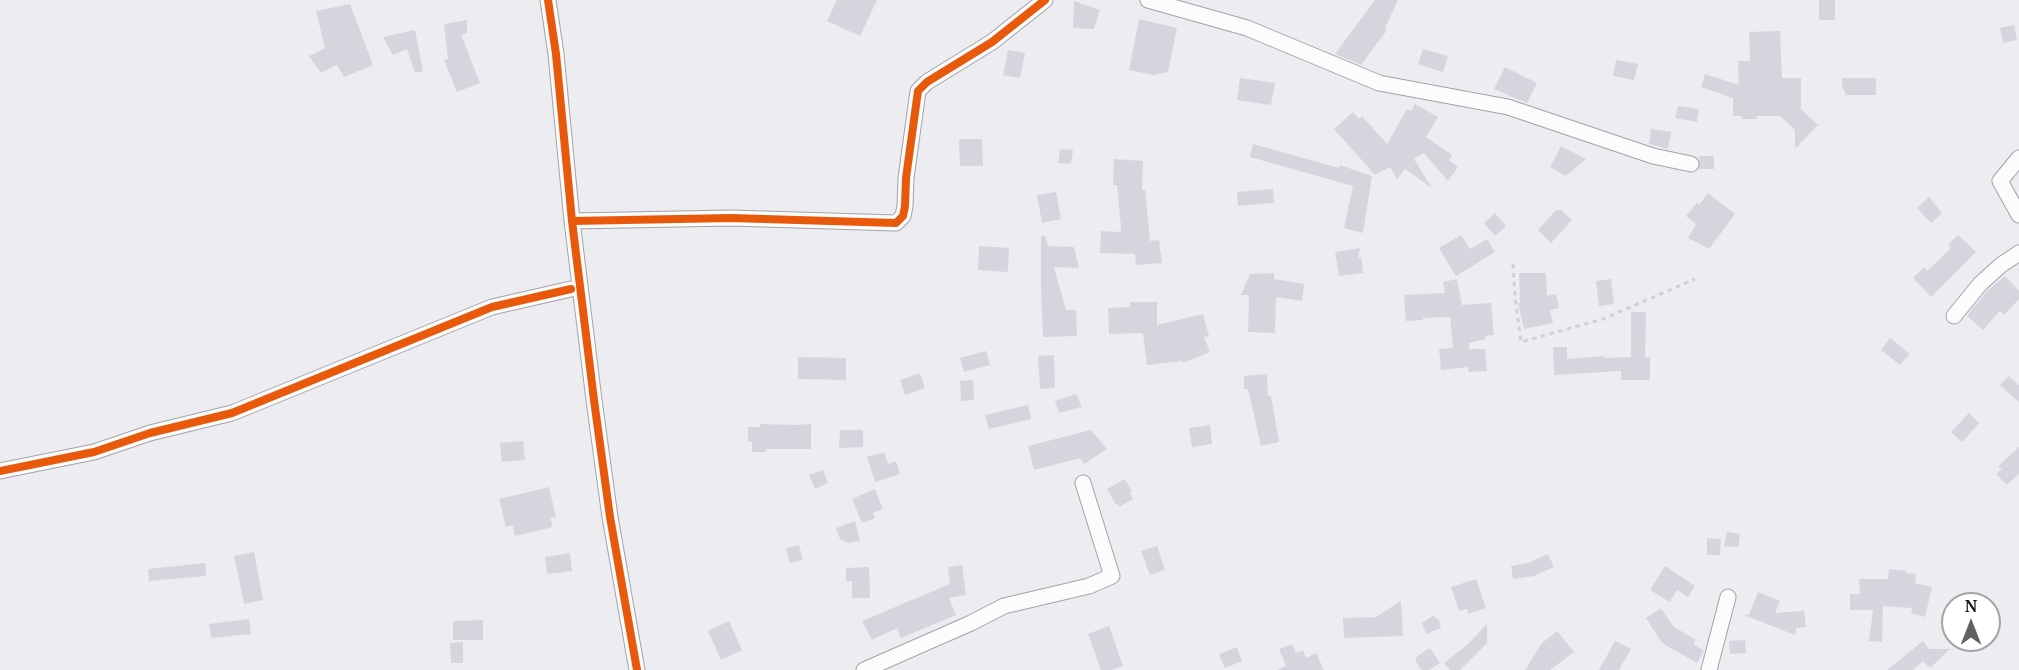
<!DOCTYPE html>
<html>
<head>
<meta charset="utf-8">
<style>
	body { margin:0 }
	#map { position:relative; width:2019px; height:670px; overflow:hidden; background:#ececf1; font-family:"Noto Serif",serif }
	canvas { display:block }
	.north { position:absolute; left:1941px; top:592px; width:60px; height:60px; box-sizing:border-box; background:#fff; border:2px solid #a3a2a4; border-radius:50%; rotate:0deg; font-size:16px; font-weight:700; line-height:24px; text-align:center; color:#18171b }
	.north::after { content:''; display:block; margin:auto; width:21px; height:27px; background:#626266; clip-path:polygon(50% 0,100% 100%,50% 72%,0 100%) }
</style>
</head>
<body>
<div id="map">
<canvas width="2019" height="670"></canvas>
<div class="north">N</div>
</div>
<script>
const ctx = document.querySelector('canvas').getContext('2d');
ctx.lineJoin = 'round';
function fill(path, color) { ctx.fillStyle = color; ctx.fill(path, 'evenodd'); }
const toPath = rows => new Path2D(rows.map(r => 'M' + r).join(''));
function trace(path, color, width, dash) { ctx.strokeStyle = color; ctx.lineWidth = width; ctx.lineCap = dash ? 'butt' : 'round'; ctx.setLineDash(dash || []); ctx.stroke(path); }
fill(toPath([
	[837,0,877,0,860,36,827,21],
	[1375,0,1398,0,1385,28,1387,30,1361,65,1335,54],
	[1819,0,1835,0,1835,20,1819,20],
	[1074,1,1100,10,1094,29,1073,28],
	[350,4,373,65,344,77,337,65,321,73,309,56,325,48,316,11],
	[1139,19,1177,28,1168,72,1153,75,1129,70],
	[467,20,467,33,461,35,480,83,457,92,444,60,448,59,444,24],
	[2014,25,2017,40,2003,43,2000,28],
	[415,30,423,71,415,73,407,49,393,55,383,37],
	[1780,31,1782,78,1801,78,1801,109,1818,125,1795,149,1795,130,1780,116,1757,116,1757,119,1742,119,1742,116,1733,116,1733,98,1701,87,1705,74,1739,85,1738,61,1750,61,1749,32],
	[1423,49,1448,56,1443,72,1418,64],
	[1008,50,1025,53,1020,78,1003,75],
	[1616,60,1638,64,1634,80,1613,76],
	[1505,67,1537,83,1527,103,1494,89],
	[1240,78,1275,83,1271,105,1237,100],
	[1842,78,1876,78,1876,95,1846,95,1842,86],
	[1415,104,1438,117,1426,137,1452,155,1449,160,1458,167,1448,181,1424,153,1414,159,1432,188,1405,169,1397,179,1390,167,1375,175,1334,129,1353,112,1359,119,1362,116,1387,144,1407,109,1411,111],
	[1678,106,1699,109,1697,122,1675,118],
	[1651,129,1671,132,1668,149,1649,144],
	[959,139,982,139,983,166,960,166],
	[1253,144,1339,168,1340,165,1372,176,1363,233,1344,228,1353,186,1250,157],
	[1561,146,1586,159,1566,176,1550,167],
	[1060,149,1073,150,1071,164,1058,163],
	[1699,156,1714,156,1714,169,1699,169],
	[1114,159,1143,161,1142,190,1145,190,1150,241,1159,240,1162,263,1136,265,1135,254,1100,253,1101,231,1120,232,1121,228,1117,185,1113,185],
	[1273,189,1274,203,1238,206,1237,192],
	[1056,192,1061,219,1042,223,1037,195],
	[1708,193,1735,214,1709,249,1688,238,1696,224,1686,216,1697,203,1699,205],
	[1929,197,1942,213,1931,223,1917,208],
	[1556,210,1561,210,1572,220,1551,243,1538,230],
	[1495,213,1506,226,1495,236,1484,223],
	[1461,235,1470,249,1487,239,1495,252,1456,276,1439,248],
	[1958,235,1976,252,1931,297,1913,278,1924,267,1927,271,1951,248,1948,245],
	[1041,236,1045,236,1048,246,1074,247,1079,268,1054,267,1066,310,1076,310,1077,336,1043,337,1041,288],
	[979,246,1009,248,1008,272,978,270],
	[1360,248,1358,258,1361,257,1363,273,1339,276,1335,252],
	[1274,273,1274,279,1304,284,1302,301,1276,297,1275,333,1248,332,1249,295,1241,295,1250,274],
	[1519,273,1546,273,1547,296,1556,294,1559,308,1550,310,1553,323,1524,329,1518,303,1520,303],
	[2005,276,2019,291,2019,299,2004,315,2000,311,1983,330,1967,316,1987,291],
	[1457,279,1462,305,1491,303,1494,335,1485,336,1485,339,1469,343,1469,349,1485,349,1487,371,1469,372,1468,367,1441,370,1439,349,1453,348,1450,317,1423,318,1423,320,1406,321,1404,295,1445,293,1443,282],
	[1611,279,1614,304,1599,306,1596,281],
	[1130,302,1157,302,1157,325,1203,314,1209,336,1204,337,1210,352,1183,363,1182,361,1147,365,1143,333,1109,334,1108,308,1130,307],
	[1631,312,1646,312,1645,357,1650,357,1650,380,1621,380,1621,371,1554,375,1553,347,1567,347,1567,359,1604,356,1605,358,1631,357],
	[1890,338,1910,354,1900,365,1881,350],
	[986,351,990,365,964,372,960,358],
	[1054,355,1055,388,1040,389,1038,356],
	[798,357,846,358,846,380,798,379],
	[920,373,925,388,905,395,900,380],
	[1267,374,1268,396,1271,396,1279,442,1261,446,1248,389,1244,389,1244,376],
	[2009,376,2019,385,2019,402,2000,385],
	[973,380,974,400,961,401,960,381],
	[1076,394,1082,407,1059,413,1055,401],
	[1028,405,1031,419,989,429,985,415],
	[1969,413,1979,423,1962,442,1951,432],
	[760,424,795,425,811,424,811,449,766,449,766,452,752,452,752,442,748,441,748,427,760,427],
	[1210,425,1212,444,1192,447,1189,428],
	[840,430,863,430,863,447,839,448],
	[1091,430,1107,449,1084,464,1080,458,1034,470,1028,446],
	[523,441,525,460,502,462,500,443],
	[2019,447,2019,474,2007,485,1996,474,2002,469,1998,466],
	[884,452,888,464,896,461,900,474,875,482,867,457],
	[823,470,828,483,815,489,809,475],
	[1125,479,1132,492,1130,493,1133,499,1119,507,1118,504,1116,505,1107,489],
	[549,487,556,517,550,518,553,527,515,536,513,525,506,527,499,499],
	[875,489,883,509,873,513,875,518,862,523,852,499],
	[855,521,860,541,848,543,840,539,836,528],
	[1727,532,1740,534,1738,547,1724,546],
	[1707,538,1721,539,1720,555,1707,555],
	[799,545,803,560,790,563,786,548],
	[1157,546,1165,570,1150,575,1141,551],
	[254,552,263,600,244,604,234,556],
	[570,553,572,571,547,574,545,557],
	[1548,554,1554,567,1534,576,1513,579,1511,566,1528,563],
	[205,563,206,576,149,581,148,569],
	[962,565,966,595,949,598,956,615,901,638,897,628,872,640,862,621,950,584,948,567],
	[1665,566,1695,586,1688,597,1677,590,1670,602,1650,590],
	[869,567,870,598,852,598,852,581,846,581,846,568],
	[1889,569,1906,571,1906,573,1916,574,1915,583,1932,587,1925,617,1911,613,1912,608,1883,606,1882,642,1869,641,1873,610,1850,610,1850,594,1860,594,1859,579,1888,579],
	[1476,579,1486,608,1468,614,1467,609,1459,611,1451,587],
	[1758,592,1780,601,1775,613,1804,611,1806,627,1796,628,1795,635,1744,615,1749,615],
	[1401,601,1403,636,1344,638,1343,618,1376,617],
	[1661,608,1674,627,1696,640,1693,644,1704,651,1697,663,1662,643,1646,618],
	[1433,616,1439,620,1441,628,1426,634,1422,623],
	[249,619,251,634,211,638,209,624],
	[483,620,483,640,453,640,453,621],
	[729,621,742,650,721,660,708,631],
	[1487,624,1487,643,1460,670,1450,670,1444,663,1468,644],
	[1109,626,1123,666,1111,670,1101,670,1088,634],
	[1557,631,1574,652,1550,670,1525,670,1542,643],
	[1745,640,1746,653,1730,654,1729,641],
	[1615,641,1631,649,1619,670,1599,670],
	[1923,641,1929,649,1950,649,1930,668,1923,661,1913,670,1887,670],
	[463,642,463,663,451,663,450,643],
	[1292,644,1296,653,1303,650,1306,658,1316,653,1324,670,1277,670,1286,666,1279,649],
	[1237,647,1242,661,1225,668,1219,654],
	[1430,648,1440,663,1429,670,1422,670,1416,662,1416,657]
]), '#d8d4de');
const street = toPath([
	[548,0,556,54,572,221,594,400,610,517,637,670],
	[1148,0,1247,28,1379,83,1508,107,1653,156,1691,164],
	[2019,158,2000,181,2019,215],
	[572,221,731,218,896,223,903,216,905,206,906,178,918,91,927,82,992,42,1045,0],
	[1954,316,1980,284,2001,265,2019,253],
	[0,471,94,452,150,433,232,413,492,307,571,289],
	[864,670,971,623,1004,606,1089,586,1112,576,1083,483],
	[1709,670,1728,597]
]);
trace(street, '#a3a2a7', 17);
trace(toPath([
	[1513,264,1515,296,1521,342,1603,319,1695,279]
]), '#d1d1d2', 3, [4.5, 4.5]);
trace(street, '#fcfcfd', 15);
trace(toPath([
	[548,0,556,54,572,221,594,400,610,517,637,670],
	[572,221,731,218,896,223,903,216,905,206,906,178,918,91,927,82,992,42,1045,0],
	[0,471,94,452,150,433,232,413,492,307,571,289]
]), '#e8590c', 8);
</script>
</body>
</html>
